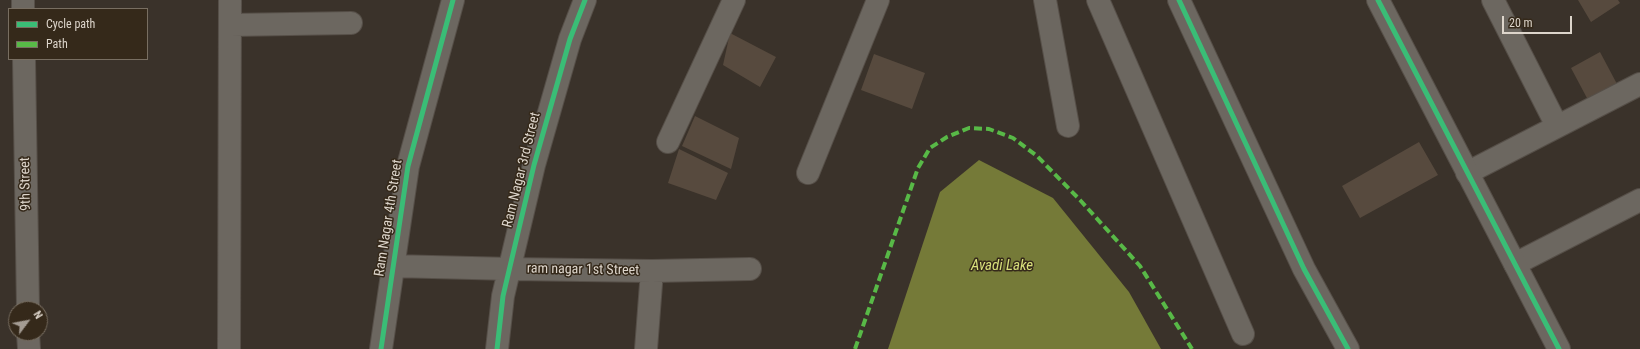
<!DOCTYPE html>
<html>
<head>
<meta charset="utf-8">
<style>
	body { margin:0 }
	#map { position:relative; width:1640px; height:349px; overflow:hidden; background:#3a322a; font-family:"Roboto Condensed",sans-serif }
	canvas { display:block }
	.legend { position:absolute; left:8px; top:8px; width:140px; height:52px; box-sizing:border-box; background:#35291a; border:1px solid #786e61; margin:0; padding:5px 7px; list-style:none; font-size:12px; color:#ddd5cb }
	.legend li { display:flex; align-items:center; gap:8px; height:20px }
	.legend b { width:20px; border:1px solid #786e61 }
	.north { position:absolute; left:8px; top:301px; width:40px; height:40px; box-sizing:border-box; background:#35291a; border:1px solid #786e61; border-radius:50%; rotate:58deg; font-size:11px; font-weight:700; line-height:16px; text-align:center; color:#ddd5cb }
	.north::after { content:''; display:block; margin:auto; width:14px; height:18px; background:#a49c93; clip-path:polygon(50% 0,100% 100%,50% 72%,0 100%) }
	.scale { position:absolute; left:1502px; top:16px; width:70px; height:18px; box-sizing:border-box; border:2px solid #ddd5cb; border-top:0; padding-left:5px; font-size:12px; line-height:14px; white-space:nowrap; color:#ddd5cb; -webkit-text-stroke:3px #35291a; paint-order:stroke }
</style>
</head>
<body>
<div id="map">
<canvas width="1640" height="349"></canvas>
<ul class="legend">
<li><b style="height:5px;background:#3abd76"></b>Cycle path</li>
<li><b style="height:5px;background:#58b947"></b>Path</li>
</ul>
<div class="north">N</div>
<div class="scale">20 m</div>
</div>
<script>
const ctx = document.querySelector('canvas').getContext('2d');
ctx.lineJoin = 'round';
function fill(path, color) { ctx.fillStyle = color; ctx.fill(path, 'evenodd'); }
const toPath = rows => new Path2D(rows.map(r => 'M' + r).join(''));
function trace(path, color, width, dash) { ctx.strokeStyle = color; ctx.lineWidth = width; ctx.lineCap = dash ? 'butt' : 'round'; ctx.setLineDash(dash || []); ctx.stroke(path); }
function drawText(font, color, halo, rows, align = 'center') {
  ctx.font = font + ' "Roboto Condensed",sans-serif'; ctx.lineWidth = 3; ctx.setLineDash([]); ctx.textBaseline = 'middle'; ctx.strokeStyle = halo; ctx.fillStyle = color; for (const [text, x, y, turn = 0] of rows) {
    ctx.save(); ctx.translate(x, y); ctx.rotate((+turn || 0) * Math.PI / 180); ctx.textAlign = isNaN(turn) ? turn : align; if (halo) ctx.strokeText(text, 0, 0); ctx.fillText(text, 0, 0); ctx.restore();
  }
}
fill(toPath([
	[979,160,1053,198,1129,292,1161,349,888,349,940,192]
]), '#757a38');
fill(toPath([
	[1578,0,1618,0,1620,3,1591,22],
	[730,33,776,57,760,87,723,65],
	[1600,52,1617,84,1588,100,1571,68],
	[874,54,925,73,912,109,861,90],
	[695,116,739,138,731,169,682,146],
	[1419,142,1438,175,1360,218,1342,186],
	[679,149,728,173,716,200,668,183]
]), '#574a3e');
const minor = toPath([
	[1045,0,1068,126],
	[1098,0,1243,334],
	[1179,0,1304,269,1348,349],
	[1493,0,1557,126],
	[231,25,351,23],
	[668,142,734,0],
	[808,173,878,0],
	[1467,173,1640,84],
	[1515,264,1640,200],
	[393,266,511,269,652,271,750,269],
	[229,349,230,0],
	[381,349,408,166,453,0],
	[497,349,503,296,534,165,570,39,585,0],
	[646,349,652,271]
]);
const tertiary = toPath([
	[23,0,23,9],
	[1378,0,1559,349],
	[24,59,28,309],
	[28,333,29,349]
]);
trace(minor, '#564f48', 24);
trace(tertiary, '#564f48', 24);
trace(minor, '#6c6760', 22);
trace(tertiary, '#6c6760', 22);
trace(toPath([
	[855,349,918,168,930,148,947,137,969,128,989,129,1013,138,1037,156,1080,200,1140,266,1192,349]
]), '#58b947', 4, [8, 4]);
trace(toPath([
	[1179,0,1304,269,1348,349],
	[1378,0,1559,349],
	[381,349,408,166,453,0],
	[497,349,503,296,534,165,570,39,585,0]
]), '#3abd76', 5);
drawText('14px', '#ddd5cb', '#35291a', [
	["Ram Nagar 3rd Street",522,170,-76],
	["9th Street",26,184,-91],
	["Ram Nagar 4th Street",389,218,-81],
	["ram nagar 1st Street",583,270,1]
]);
drawText('italic 15px', '#d9e17c', '#35291a', [
	["Avadi Lake",1002,266]
]);
</script>
</body>
</html>
